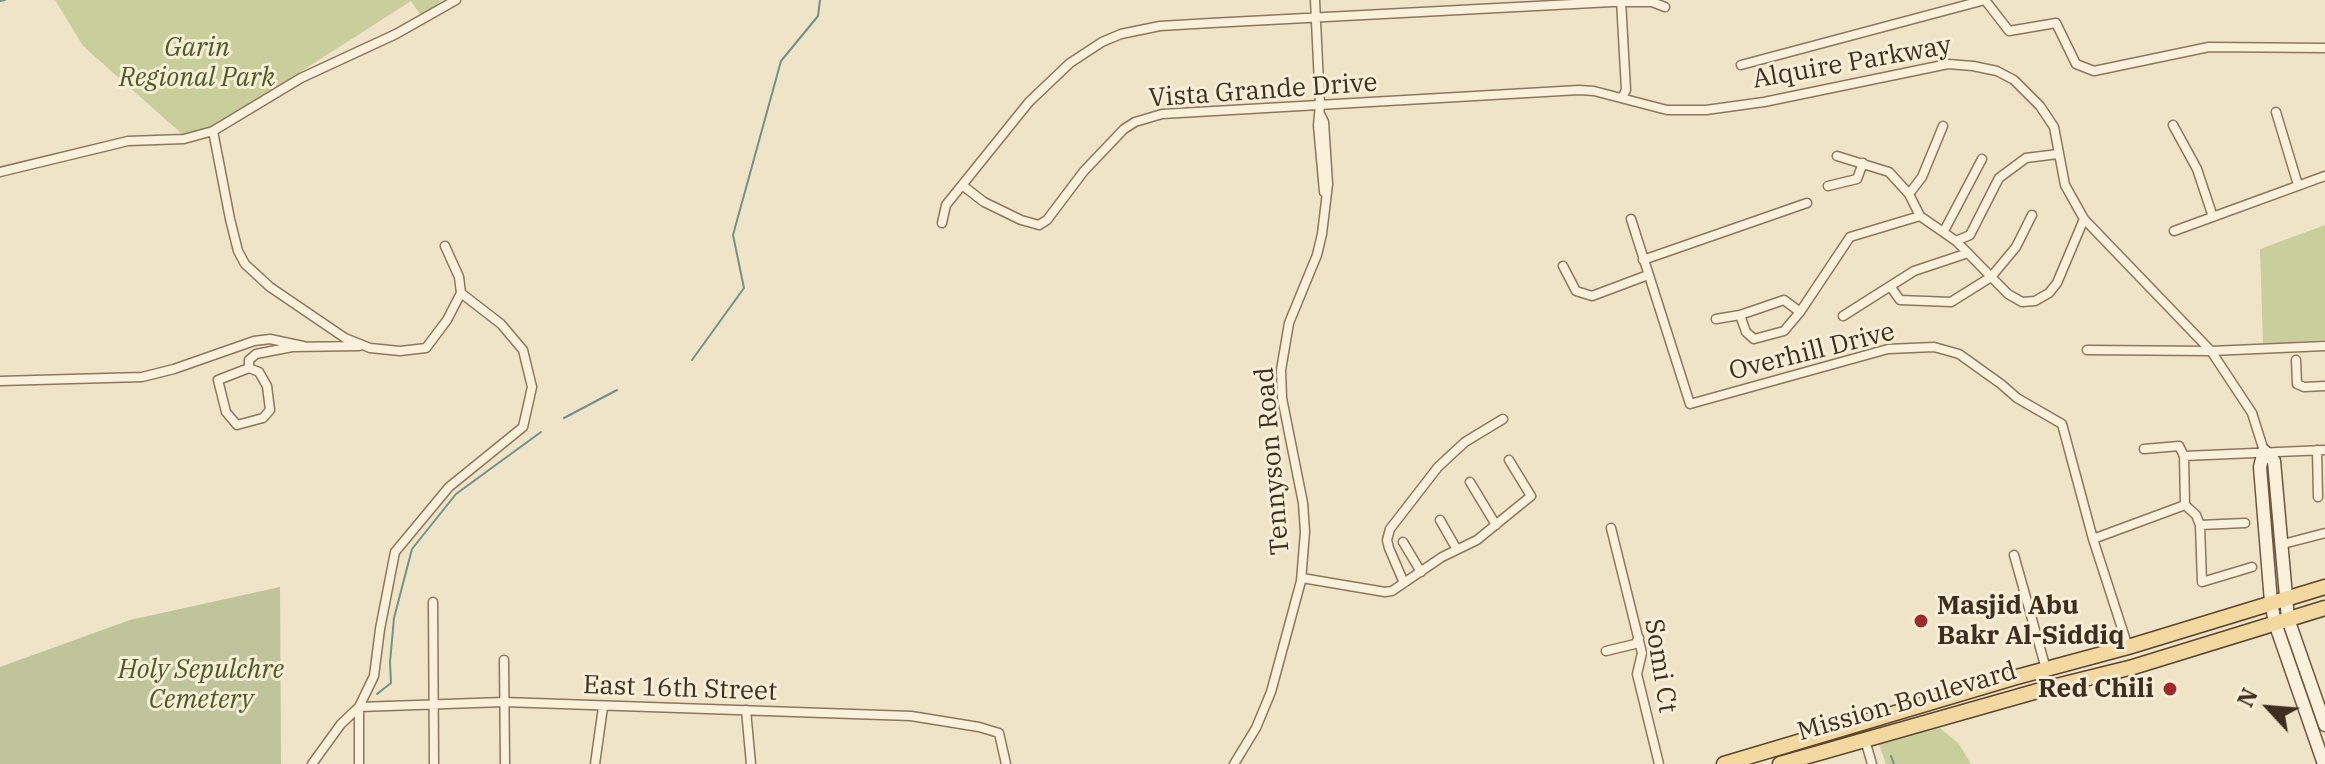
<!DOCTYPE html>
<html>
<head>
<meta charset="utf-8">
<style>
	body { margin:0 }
	#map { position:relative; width:2325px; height:764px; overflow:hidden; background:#f0e4c8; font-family:"IBM Plex Serif",serif }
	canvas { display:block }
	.north { position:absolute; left:2229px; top:668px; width:80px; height:80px; -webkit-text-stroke:6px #f7eed8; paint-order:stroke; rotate:296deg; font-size:22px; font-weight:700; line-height:32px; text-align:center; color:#3d2e20 }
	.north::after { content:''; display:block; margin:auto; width:28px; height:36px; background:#3d2e20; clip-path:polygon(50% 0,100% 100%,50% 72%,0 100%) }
</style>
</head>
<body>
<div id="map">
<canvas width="2325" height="764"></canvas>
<div class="north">N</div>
</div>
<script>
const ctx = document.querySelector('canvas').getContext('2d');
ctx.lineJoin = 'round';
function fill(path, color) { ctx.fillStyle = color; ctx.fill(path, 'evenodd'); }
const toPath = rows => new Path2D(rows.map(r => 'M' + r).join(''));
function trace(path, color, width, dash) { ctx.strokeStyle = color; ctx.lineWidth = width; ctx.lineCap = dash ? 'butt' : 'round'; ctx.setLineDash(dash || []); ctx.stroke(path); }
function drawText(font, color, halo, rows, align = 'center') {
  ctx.font = font + ' "IBM Plex Serif",serif'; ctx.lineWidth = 6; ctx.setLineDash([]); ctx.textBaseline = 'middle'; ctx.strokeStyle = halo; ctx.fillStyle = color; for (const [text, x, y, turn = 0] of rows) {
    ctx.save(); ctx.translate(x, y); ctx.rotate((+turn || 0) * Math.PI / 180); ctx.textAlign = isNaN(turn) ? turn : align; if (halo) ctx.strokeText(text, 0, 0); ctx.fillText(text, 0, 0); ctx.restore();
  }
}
fill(toPath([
	[55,0,442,0,422,17,411,1,191,142,83,46],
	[2325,225,2325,340,2263,344,2260,249],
	[1940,728,1959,744,1971,764,1886,764,1878,742]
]), '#c9cf9b');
fill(toPath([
	[280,587,281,764,0,764,0,667,130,620]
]), '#bfc49a');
trace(toPath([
	[0,1,5,0],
	[692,360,744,288,733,235,781,61,818,16,820,0],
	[564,418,617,390],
	[377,694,391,683,390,662,394,618,412,549,456,494,541,432],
	[1891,756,1894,764]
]), '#6f938a', 2);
const street = toPath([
	[1315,0,1320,105,1318,125,1324,192],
	[1621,0,1626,90,1622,98],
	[1741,65,1985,0,2009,31,2056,23,2076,64,2094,71,2209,47,2325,48],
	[2276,112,2298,185],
	[2173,125,2197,169,2213,217],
	[213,131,230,219,238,251,245,264,270,287,345,338,370,348,400,351,426,348,447,320,461,293,459,277,445,246],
	[1837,156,1889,172,1909,194,1920,216,1956,241,2008,294,2022,302,2035,301,2049,293,2057,283,2084,219],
	[0,172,128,141,184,139,213,131,301,78,396,34,456,0],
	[962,185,984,202,1021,220,1039,225,1047,220,1084,171,1124,129,1135,122,1162,114,1579,90,1594,91,1667,110,1706,110,1764,102,1948,64,1973,66,1997,71,2014,80,2040,106,2054,127,2065,185,2084,219,2211,351,2252,413,2264,451],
	[1828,186,1857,179,1863,163],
	[1909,194,1922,177,1943,126],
	[1631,219,1690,404,1888,349,1934,347,1959,354,2001,384,2017,398,2062,424,2093,539,2128,647],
	[942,223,946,205,1029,102,1070,63,1102,42,1121,34,1160,26,1211,23,1612,2,1652,2,1665,7],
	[1944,231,1982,159],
	[2174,231,2325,176],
	[1956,241,1970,235,1999,178,2026,158,2058,154],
	[1643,260,1807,203],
	[1563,266,1576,291,1592,296,1648,275],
	[1890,286,1900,300,1951,302,1991,277,2016,247,2032,215],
	[1740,315,1746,332,1754,339,1784,331,1800,312],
	[1843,316,1914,271,1968,253],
	[1716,319,1740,315,1784,300,1800,312,1850,237,1920,216],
	[2087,350,2211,351,2325,346],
	[2296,360,2297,384,2304,387,2325,386],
	[249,368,259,372,267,386,270,410,263,418,237,425,226,412,218,380,249,368,249,360,256,354,292,347,359,346],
	[0,381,142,377,174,369,254,341,270,339,303,346],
	[2144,449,2179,446,2184,456,2325,450],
	[2317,450,2318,497],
	[2184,456,2185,505],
	[1470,482,1496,525],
	[2185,505,2196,515,2200,525,2202,582,2252,567],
	[1440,520,1456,548],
	[2200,525,2245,523],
	[1611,528,1642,653,1637,674,1659,764],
	[2093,539,2185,505],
	[1403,542,1421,572],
	[2283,544,2325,533],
	[2014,555,2046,669],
	[1302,578,1385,592,1392,591,1442,557,1477,540,1531,496,1509,460],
	[1404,583,1389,548,1387,540,1390,529,1438,467,1465,442,1503,419],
	[433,602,434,764],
	[1606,651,1635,644,1639,638],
	[504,660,505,764],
	[746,710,751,764],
	[1865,740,1872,764],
	[312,764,341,724,359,707,374,676,380,629,395,552,449,487,523,427,532,387,523,350,501,324,461,293],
	[359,764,359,707,504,702,911,716,979,727,999,733,1006,764],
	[595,764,603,707],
	[1234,764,1256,728,1271,692,1301,581,1305,532,1303,503,1282,398,1281,370,1289,323,1317,255,1322,234,1328,184,1324,122,1320,114]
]);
const secondary = toPath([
	[2264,451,2260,467,2271,602,2275,623,2324,764],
	[2264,451,2274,461,2288,619,2325,725]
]);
const primary = toPath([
	[1724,764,2013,678,2128,647,2325,587],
	[1780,764,2048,688,2133,667,2325,608]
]);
trace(street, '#8d765c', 11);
trace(secondary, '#6f573f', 15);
trace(primary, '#5b4430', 17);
trace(street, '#faf1dc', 8);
trace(secondary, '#faf1dc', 12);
trace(primary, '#f3d9a0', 14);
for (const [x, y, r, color] of [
	[1921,621,8,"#9e2a2b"],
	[2170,689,8,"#9e2a2b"]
]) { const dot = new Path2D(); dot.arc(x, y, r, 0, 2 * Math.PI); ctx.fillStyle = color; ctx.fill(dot); trace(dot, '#f7eed8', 3); }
drawText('italic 26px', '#4d5a26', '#f7eed8', [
	["Garin",197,48],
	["Regional Park",197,78],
	["Holy Sepulchre",201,670],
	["Cemetery",201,700]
]);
drawText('26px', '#3d2e20', '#f7eed8', [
	["Alquire Parkway",1852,63,-10],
	["Vista Grande Drive",1263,91,-4],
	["Overhill Drive",1812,352,-14],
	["Tennyson Road",1273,461,-95],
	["Somi Ct",1660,666,81],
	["East 16th Street",680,689,2],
	["Mission Boulevard",1907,702,-16]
]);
drawText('bold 26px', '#3d2e20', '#f7eed8', [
	["Masjid Abu",1937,606],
	["Bakr Al-Siddiq",1937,636],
	["Red Chili",2154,689,"right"]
], 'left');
</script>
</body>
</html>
